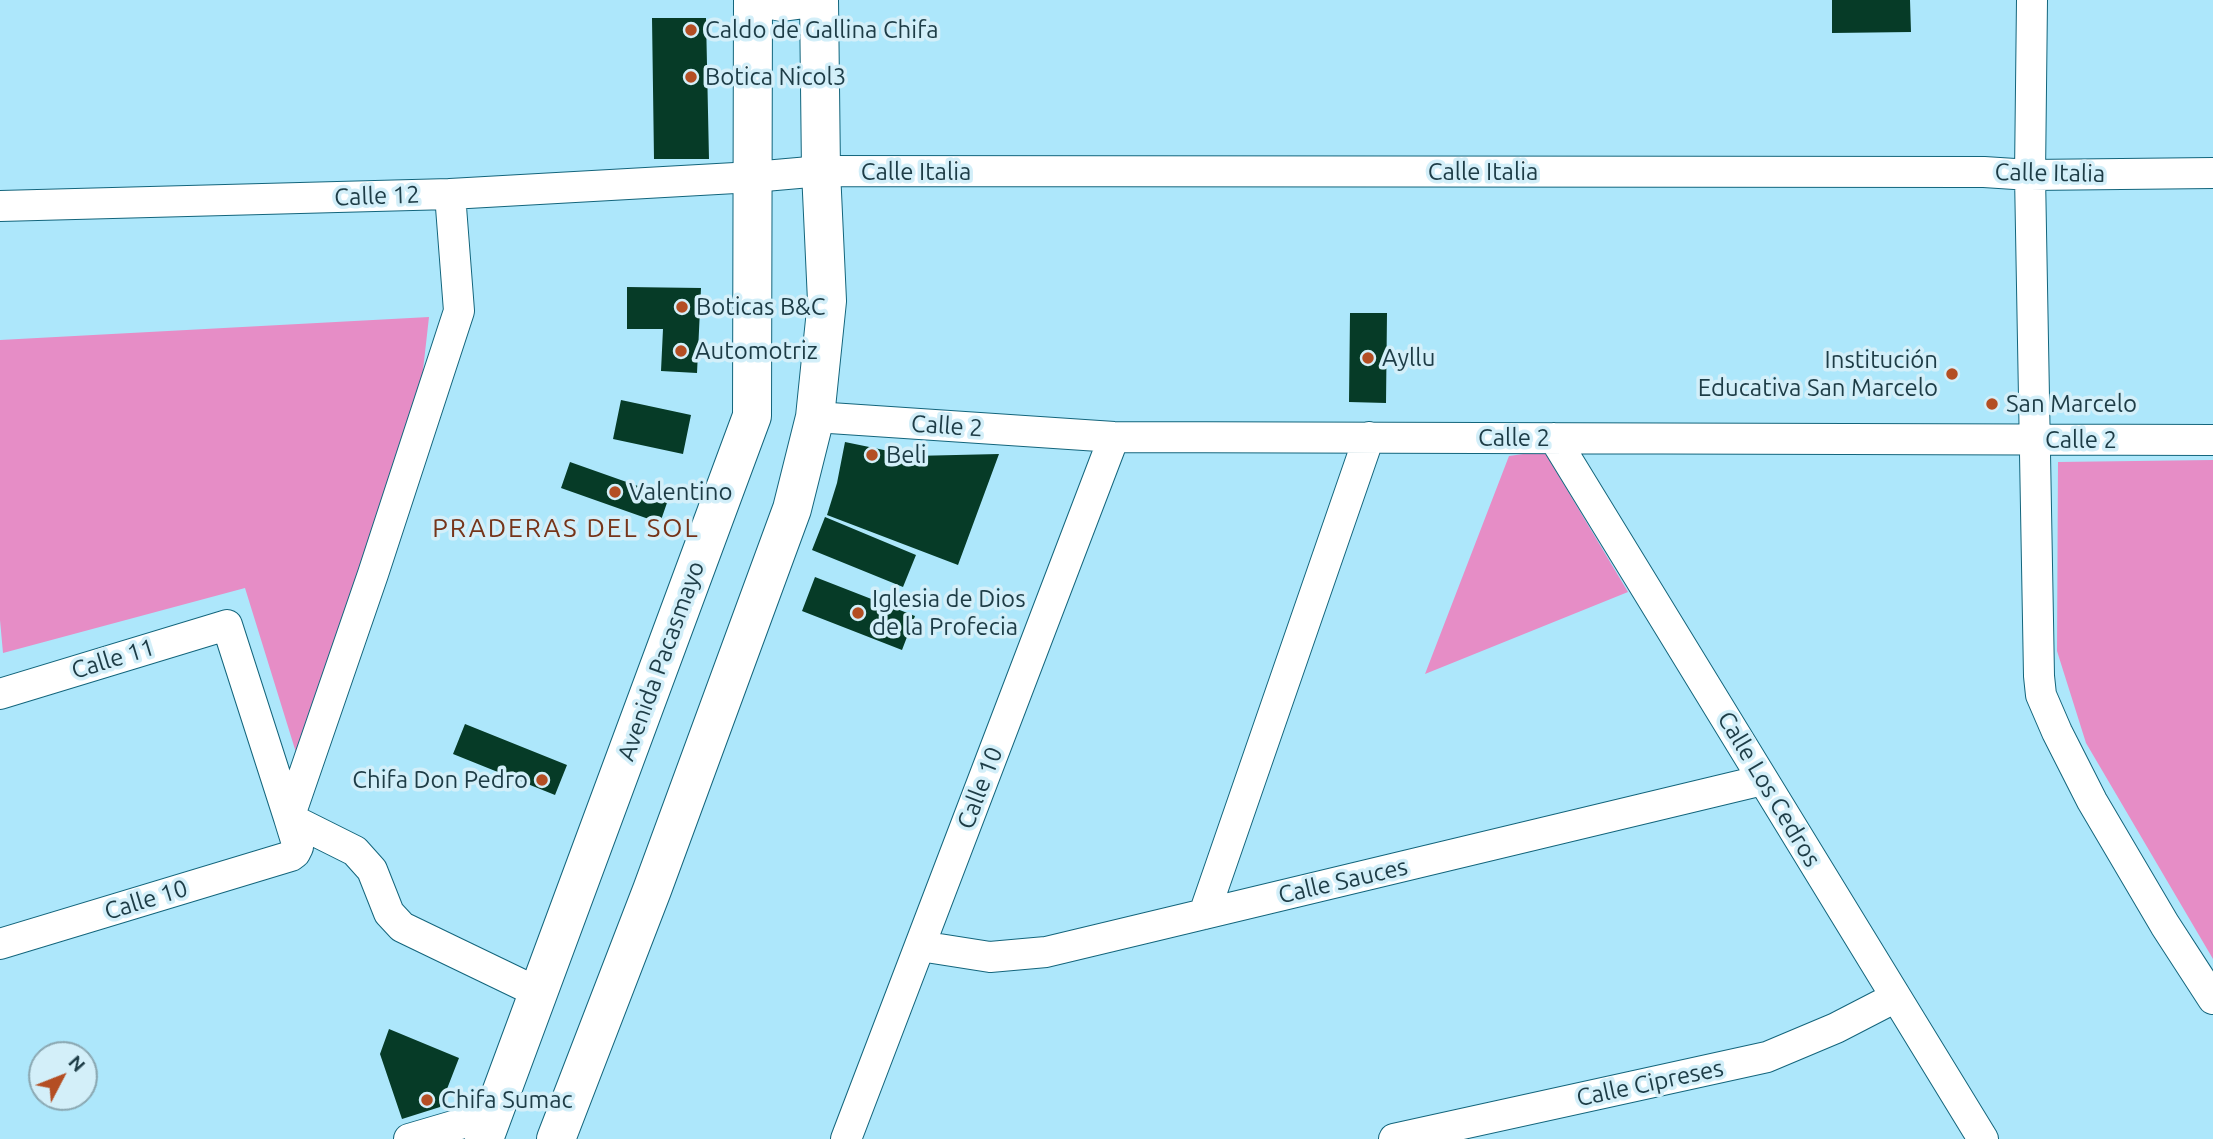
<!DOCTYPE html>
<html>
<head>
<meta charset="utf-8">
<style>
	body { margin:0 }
	#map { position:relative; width:2213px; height:1139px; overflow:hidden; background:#ade7fb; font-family:Ubuntu,sans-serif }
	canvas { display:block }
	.north { position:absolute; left:28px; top:1041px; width:70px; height:70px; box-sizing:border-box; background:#d3eff9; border:2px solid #8aa7b1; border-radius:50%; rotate:48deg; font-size:19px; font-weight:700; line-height:28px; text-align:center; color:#1d3c46 }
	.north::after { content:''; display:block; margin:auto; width:24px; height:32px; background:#b44e23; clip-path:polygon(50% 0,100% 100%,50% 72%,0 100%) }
</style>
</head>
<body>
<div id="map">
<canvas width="2213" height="1139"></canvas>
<div class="north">N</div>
</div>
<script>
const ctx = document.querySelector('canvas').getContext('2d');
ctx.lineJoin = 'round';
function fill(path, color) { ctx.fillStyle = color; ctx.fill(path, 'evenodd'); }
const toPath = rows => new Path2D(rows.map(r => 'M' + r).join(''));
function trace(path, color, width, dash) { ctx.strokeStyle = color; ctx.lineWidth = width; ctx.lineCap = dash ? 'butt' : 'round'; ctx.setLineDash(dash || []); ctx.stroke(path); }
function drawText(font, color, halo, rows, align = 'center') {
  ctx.font = font + ' Ubuntu,sans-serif'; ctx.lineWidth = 7; ctx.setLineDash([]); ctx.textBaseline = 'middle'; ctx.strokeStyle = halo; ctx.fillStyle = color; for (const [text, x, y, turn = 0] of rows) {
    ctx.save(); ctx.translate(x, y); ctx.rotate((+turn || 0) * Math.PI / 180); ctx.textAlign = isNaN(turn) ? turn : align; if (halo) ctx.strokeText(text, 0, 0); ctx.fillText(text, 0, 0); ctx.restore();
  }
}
fill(toPath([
	[429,317,422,379,298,759,245,588,3,653,0,620,0,340],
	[1544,451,1628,592,1425,674,1509,456],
	[2213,460,2213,959,2086,743,2057,651,2058,462]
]), '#e68dc6');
fill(toPath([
	[1832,0,1910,0,1911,32,1832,33],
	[652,18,706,18,709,159,654,159],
	[627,287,701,288,697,373,661,371,663,329,627,329],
	[1350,313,1387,313,1386,403,1349,402],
	[621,400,691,415,683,454,613,439],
	[845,442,913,456,999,454,958,565,827,515,837,483],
	[570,462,669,497,660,523,561,488],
	[825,517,916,555,903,587,812,550],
	[815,577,915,616,902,650,802,611],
	[465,724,567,765,555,795,453,754],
	[389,1029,459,1058,440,1107,402,1119,380,1054]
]), '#063b27');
const street = toPath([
	[2032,0,2030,175,2039,676,2041,695,2057,732,2092,801,2165,925,2213,999],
	[0,206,450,194,753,177,821,171,1984,172,2030,175,2213,173],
	[815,417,1114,437,2213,440],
	[1554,438,1983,1139],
	[0,694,227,625,289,818,355,851,372,870,389,913,402,927,539,993],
	[1204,914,1369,437],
	[0,944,291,856,295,853,298,847,289,818,373,574,459,311,450,194],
	[920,946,990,957,1046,952,1763,780],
	[409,1139,494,1114],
	[846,1139,1114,437],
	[1394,1139,1767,1057,1836,1028,1896,997]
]);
const secondary = toPath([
	[772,0,782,2,797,0],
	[484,1139,752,416,753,0],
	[556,1139,652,890,792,509,815,417,827,301,821,171,819,0]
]);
trace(street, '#13657c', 32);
trace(secondary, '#13657c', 40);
trace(street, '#fff', 30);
trace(secondary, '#fff', 38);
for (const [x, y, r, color] of [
	[691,30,7,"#b44e23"],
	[691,77,7,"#b44e23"],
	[682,307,7,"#b44e23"],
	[681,351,7,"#b44e23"],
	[1368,358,7,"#b44e23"],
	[1952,374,7,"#b44e23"],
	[1992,404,7,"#b44e23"],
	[872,455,7,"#b44e23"],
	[615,492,7,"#b44e23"],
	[858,613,7,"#b44e23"],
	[542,780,7,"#b44e23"],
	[427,1100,7,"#b44e23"]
]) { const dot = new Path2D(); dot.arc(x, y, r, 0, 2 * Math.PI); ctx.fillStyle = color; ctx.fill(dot); trace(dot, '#d3eff9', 2.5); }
drawText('24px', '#1d3c46', '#d3eff9', [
	["Caldo de Gallina Chifa",705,30],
	["Botica Nicol3",705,77],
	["Boticas B&C",696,307],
	["Automotriz",695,351],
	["Ayllu",1382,358],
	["Institución",1938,360,"right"],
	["Educativa San Marcelo",1938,388,"right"],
	["San Marcelo",2006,404],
	["Beli",886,455],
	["Valentino",629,492],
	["Iglesia de Dios",872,599],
	["de la Profecia",872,627],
	["Chifa Don Pedro",528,780,"right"],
	["Chifa Sumac",441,1100]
], 'left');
drawText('24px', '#1d3c46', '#d3eff9', [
	["Calle Italia",916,172],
	["Calle Italia",1483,172],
	["Calle Italia",2050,173,1],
	["Calle 12",377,196,-2],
	["Calle 2",947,426,4],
	["Calle 2",1514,438],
	["Calle 2",2081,440],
	["Calle 11",113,659,-17],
	["Avenida Pacasmayo",661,661,-70],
	["Calle 10",980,788,-69],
	["Calle Los Cedros",1769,789,59],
	["Calle Sauces",1343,881,-13],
	["Calle 10",146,900,-17],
	["Calle Cipreses",1650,1083,-12]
]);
ctx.letterSpacing = '2px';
drawText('26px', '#763419', '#d3eff9', [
	["PRADERAS DEL SOL",566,528]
]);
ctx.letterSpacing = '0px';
</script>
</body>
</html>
